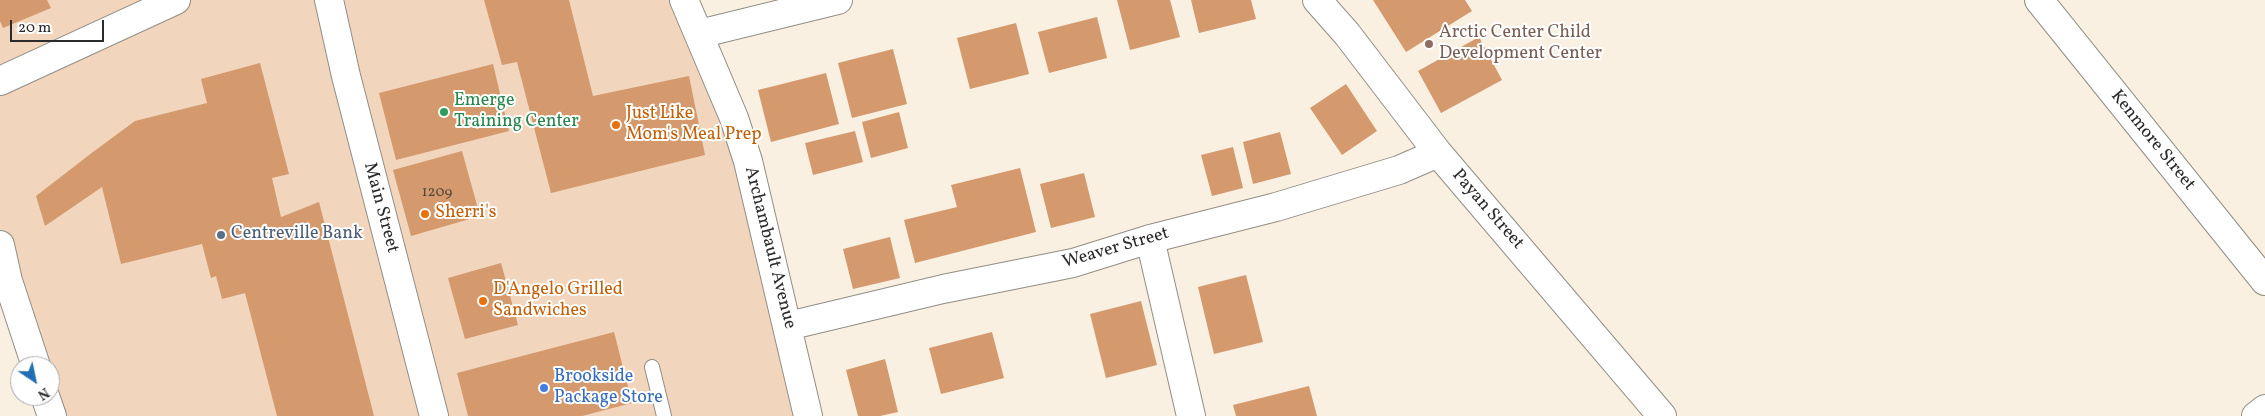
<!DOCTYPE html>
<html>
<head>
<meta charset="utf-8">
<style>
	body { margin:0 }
	#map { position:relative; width:2265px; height:416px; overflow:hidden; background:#f9f0e2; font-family:Vollkorn,serif }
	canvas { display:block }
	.north { position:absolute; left:10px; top:356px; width:50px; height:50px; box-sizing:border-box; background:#fff; border:1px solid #aaa; border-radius:50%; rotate:146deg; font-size:14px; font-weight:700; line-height:20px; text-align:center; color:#2b2b2b }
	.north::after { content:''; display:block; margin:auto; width:18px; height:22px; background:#1f6fb2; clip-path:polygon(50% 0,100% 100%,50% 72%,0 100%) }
	.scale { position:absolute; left:10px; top:20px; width:94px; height:22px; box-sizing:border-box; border:2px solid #2b2b2b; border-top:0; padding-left:6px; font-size:15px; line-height:18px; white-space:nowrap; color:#2b2b2b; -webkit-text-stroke:4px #fff; paint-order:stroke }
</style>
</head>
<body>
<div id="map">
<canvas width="2265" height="416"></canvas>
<div class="north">N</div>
<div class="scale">20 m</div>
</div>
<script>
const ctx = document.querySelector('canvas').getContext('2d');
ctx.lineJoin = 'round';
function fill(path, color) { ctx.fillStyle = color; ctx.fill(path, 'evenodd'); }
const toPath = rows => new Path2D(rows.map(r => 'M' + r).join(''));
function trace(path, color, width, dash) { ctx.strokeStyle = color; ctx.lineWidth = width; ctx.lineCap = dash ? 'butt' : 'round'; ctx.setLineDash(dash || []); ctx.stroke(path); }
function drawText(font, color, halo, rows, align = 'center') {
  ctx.font = font + ' Vollkorn,serif'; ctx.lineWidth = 4; ctx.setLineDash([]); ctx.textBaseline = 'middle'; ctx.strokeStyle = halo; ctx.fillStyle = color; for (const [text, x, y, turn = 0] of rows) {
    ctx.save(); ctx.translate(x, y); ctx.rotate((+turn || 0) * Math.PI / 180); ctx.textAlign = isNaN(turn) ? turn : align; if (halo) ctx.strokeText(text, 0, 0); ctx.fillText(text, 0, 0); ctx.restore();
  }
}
fill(toPath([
	[0,0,683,0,747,155,805,416,50,416,50,366,34,366,0,253]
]), '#f1d5bd');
fill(toPath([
	[0,0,47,0,51,8,3,28,0,21],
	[484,0,569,0,593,96,689,76,705,155,551,193,517,62,502,65],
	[1117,0,1170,0,1180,37,1130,50],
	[1191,0,1251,0,1256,19,1199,33],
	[1373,0,1465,0,1472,11,1406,52],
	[1097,17,1107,58,1049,73,1038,32],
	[1016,23,1029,74,970,89,957,38],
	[1479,37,1502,80,1441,113,1418,71],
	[893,49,907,104,852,118,838,63],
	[260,63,289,174,272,178,281,217,319,202,374,416,277,416,245,293,222,299,216,276,211,278,202,244,121,264,102,187,45,226,36,196,93,152,135,121,207,103,201,79],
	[493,64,509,131,396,160,379,93],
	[826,73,839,124,771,142,758,90],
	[1346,84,1377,131,1342,155,1310,108],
	[899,112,908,148,871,158,862,122],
	[855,131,863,162,813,175,805,143],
	[1280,132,1291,174,1253,184,1243,142],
	[1233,147,1243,188,1212,196,1201,155],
	[462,151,480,216,411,236,393,170],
	[1020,168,1036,232,915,263,904,220,957,207,951,185],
	[1084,173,1095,217,1051,228,1040,184],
	[890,237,900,278,853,289,843,249],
	[501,263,518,325,465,339,448,278],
	[1246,275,1263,342,1214,354,1198,287],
	[1141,301,1157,365,1106,378,1090,314],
	[614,332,632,403,582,416,468,416,457,373],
	[992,332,1004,378,941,394,929,348],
	[885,359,898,412,880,416,858,416,846,370],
	[1309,386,1317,416,1236,416,1233,405]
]), '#d4996c');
const lane = toPath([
	[652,367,664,416]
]);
const street = toPath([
	[684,0,734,118,748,161,808,416],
	[1317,0,1347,34,1438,153,1662,416],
	[2039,0,2265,281],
	[699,34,838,0],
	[0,81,176,0],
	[1150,239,1191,416],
	[0,245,8,281,36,366],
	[788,326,943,289,1073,263,1150,239,1276,207,1399,170,1438,153],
	[45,396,52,416],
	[2256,416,2265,409]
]);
const secondary = toPath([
	[329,0,346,76,434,416]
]);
trace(lane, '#928e86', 16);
trace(street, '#928e86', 30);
trace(secondary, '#928e86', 30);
trace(lane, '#fff', 14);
trace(street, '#fff', 28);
trace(secondary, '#fff', 28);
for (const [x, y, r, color] of [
	[1429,44,5,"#8d6e63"],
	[444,112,5,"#2e9e5b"],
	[616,125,5,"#e8710a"],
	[425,214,5,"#e8710a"],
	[221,235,5,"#5c6f8a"],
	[483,301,5,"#e8710a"],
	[544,388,5,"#3f7fe0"]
]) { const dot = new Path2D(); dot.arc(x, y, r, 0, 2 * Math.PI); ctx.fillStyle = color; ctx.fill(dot); trace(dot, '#fff', 2); }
drawText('15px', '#55463b', null, [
	["1209",437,193]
]);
drawText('18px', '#785e54', '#fff', [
	["Arctic Center Child",1439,34],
	["Development Center",1439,55]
], 'left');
drawText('18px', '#27864d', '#fff', [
	["Emerge",454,102],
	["Training Center",454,123]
], 'left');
drawText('18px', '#c56008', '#fff', [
	["Just Like",626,115],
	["Mom's Meal Prep",626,136],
	["Sherri's",435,214],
	["D'Angelo Grilled",493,291],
	["Sandwiches",493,312]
], 'left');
drawText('18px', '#2b2b2b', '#fff', [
	["Kenmore Street",2152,141,51],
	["Main Street",380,208,75],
	["Payan Street",1487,210,49],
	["Archambault Avenue",769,248,76],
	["Weaver Street",1116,249,-16]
]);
drawText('18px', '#4e5e75', '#fff', [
	["Centreville Bank",231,235]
], 'left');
drawText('18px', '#366cbe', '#fff', [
	["Brookside",554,378],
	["Package Store",554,399]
], 'left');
</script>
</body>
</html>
